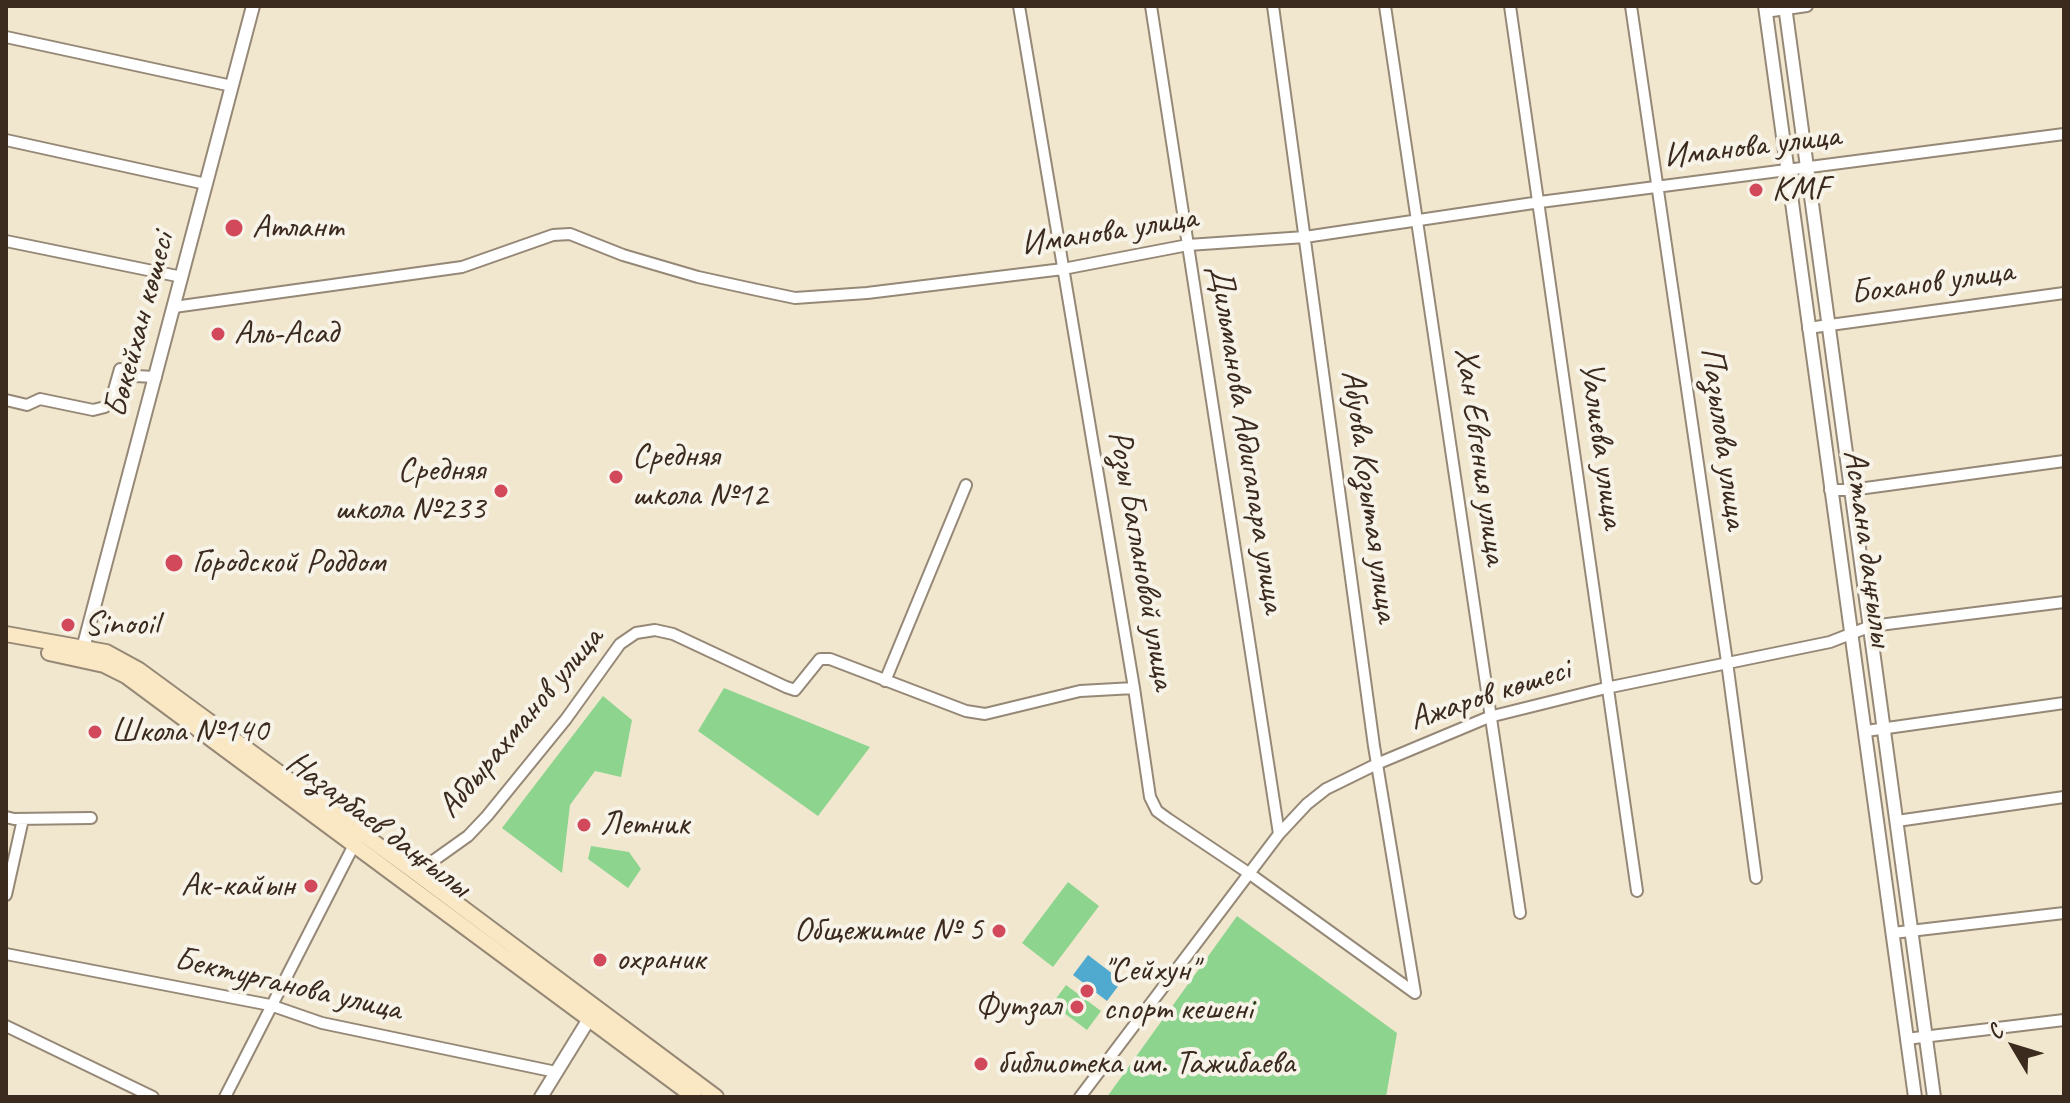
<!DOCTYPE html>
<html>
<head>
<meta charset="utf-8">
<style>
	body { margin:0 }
	#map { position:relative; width:2070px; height:1103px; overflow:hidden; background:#f1e7cf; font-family:Caveat,sans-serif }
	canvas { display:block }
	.frame { position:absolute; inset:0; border:8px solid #3b2a1e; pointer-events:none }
	.north { position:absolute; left:1974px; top:1007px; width:80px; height:80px; -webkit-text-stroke:6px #f7f3e8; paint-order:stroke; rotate:308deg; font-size:22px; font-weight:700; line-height:32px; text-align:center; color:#3b2a1e }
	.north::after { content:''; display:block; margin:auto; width:28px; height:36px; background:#3b2a1e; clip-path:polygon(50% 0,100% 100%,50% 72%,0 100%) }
</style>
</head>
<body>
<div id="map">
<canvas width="2070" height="1103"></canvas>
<div class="frame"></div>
<div class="north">С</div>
</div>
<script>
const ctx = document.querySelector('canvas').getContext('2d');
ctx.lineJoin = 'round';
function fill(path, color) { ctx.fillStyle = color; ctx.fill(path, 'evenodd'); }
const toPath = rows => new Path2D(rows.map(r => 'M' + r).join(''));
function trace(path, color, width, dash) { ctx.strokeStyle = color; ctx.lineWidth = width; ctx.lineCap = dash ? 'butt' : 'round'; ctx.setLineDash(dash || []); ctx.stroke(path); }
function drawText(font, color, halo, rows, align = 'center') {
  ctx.font = font + ' Caveat,sans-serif'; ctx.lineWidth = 8; ctx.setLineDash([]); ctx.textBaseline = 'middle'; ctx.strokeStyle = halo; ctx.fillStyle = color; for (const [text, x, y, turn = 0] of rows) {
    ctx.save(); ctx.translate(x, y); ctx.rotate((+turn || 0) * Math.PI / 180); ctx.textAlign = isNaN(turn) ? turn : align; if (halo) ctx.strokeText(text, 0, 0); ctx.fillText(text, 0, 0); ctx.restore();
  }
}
fill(toPath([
	[724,688,870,747,818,816,698,731],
	[603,696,632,720,621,777,595,771,570,805,562,873,502,828],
	[591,846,629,852,641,869,628,888,588,859],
	[1068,882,1099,906,1053,967,1022,943],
	[1237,916,1397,1033,1386,1097,1107,1097],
	[1066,985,1101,1011,1087,1030,1052,1004]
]), '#8dd48e');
fill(toPath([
	[1088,955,1122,981,1107,1001,1073,975]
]), '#50a9ce');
const minor = toPath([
	[1019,6,1134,688,1150,797,1157,811,1168,819,1250,874,1415,993],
	[1151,6,1279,834],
	[1273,6,1374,746,1415,993],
	[1385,6,1520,913],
	[1510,6,1637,891],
	[1631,6,1727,662,1756,878],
	[1765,12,1807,6],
	[6,37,232,86],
	[6,140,206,184],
	[6,241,182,277],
	[174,307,462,267,553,235,570,234,623,255,698,277,757,290,795,298,867,293,1063,269,1188,245,1305,237,1540,202,2064,134],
	[1808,328,2064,293],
	[6,400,27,405,40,399,93,410,105,407,112,397,120,369,134,376,156,377],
	[1830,490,1851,490,2064,461],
	[885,681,966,485],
	[1866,731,2064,703],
	[6,817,14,819,91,818],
	[1897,821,2064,797],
	[416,873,468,836,487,816,566,719,620,644,636,633,655,630,673,634,786,687,795,690,820,659,830,659,966,711,985,714,1080,691,1134,688],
	[6,895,23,819],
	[1893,933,2064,913],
	[6,954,270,1005,322,1023,556,1072],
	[6,1026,153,1097],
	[1906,1039,2064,1020],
	[225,1097,357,839],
	[1080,1097,1279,834,1307,804,1326,789,1379,763,1489,717,1606,688,1830,642,1871,626,2064,602]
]);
const tertiary = toPath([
	[1765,6,1915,1097],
	[1785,6,1934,1097],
	[81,656,253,6],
	[541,1097,594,1011]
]);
const secondary = toPath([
	[6,634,106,652,139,670,416,873,716,1097],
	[49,653,104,665,126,676,694,1097]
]);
trace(minor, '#968876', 14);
trace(tertiary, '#968876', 16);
trace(secondary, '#968876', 18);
trace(minor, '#fff', 10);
trace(tertiary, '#fff', 12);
trace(secondary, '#fae7c3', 14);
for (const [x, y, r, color] of [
	[1756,190,8,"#d1495b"],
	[234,228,10,"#d1495b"],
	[218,334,8,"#d1495b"],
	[616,477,8,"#d1495b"],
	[501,491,8,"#d1495b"],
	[174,563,10,"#d1495b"],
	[68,625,8,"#d1495b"],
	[95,732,8,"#d1495b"],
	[584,825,8,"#d1495b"],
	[311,886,8,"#d1495b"],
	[999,931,8,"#d1495b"],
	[600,960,8,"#d1495b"],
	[1087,991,8,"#d1495b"],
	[1077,1007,8,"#d1495b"],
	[981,1064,8,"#d1495b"]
]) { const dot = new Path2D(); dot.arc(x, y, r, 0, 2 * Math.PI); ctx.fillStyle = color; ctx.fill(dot); trace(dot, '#f7f3e8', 3); }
drawText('34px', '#3b2a1e', '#f7f3e8', [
	["Иманова улица",1752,147,-7],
	["Иманова улица",1109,232,-9],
	["Боханов улица",1932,283,-8],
	["Бөкейхан көшесі",140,325,-75],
	["Пазылова улица",1723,438,82],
	["Дильманова Абдигапара улица",1246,439,81],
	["Уалиева улица",1601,445,82],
	["Хан Евгения улица",1480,456,82],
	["Абуова Козытая улица",1369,496,82],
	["Астана даңғылы",1867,548,82],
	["Розы Баглановой улица",1141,560,80],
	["Ажаров көшесі",1490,695,-18],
	["Абдырахманов улица",521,723,-50],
	["Назарбаев даңғылы",378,825,37],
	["Бектурганова улица",288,985,13]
]);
drawText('34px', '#3b2a1e', '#f7f3e8', [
	["KMF",1772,190],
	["Атлант",252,228],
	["Аль-Асад",234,334],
	["Средняя",632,457],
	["школа №12",632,496],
	["Средняя",485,471,"right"],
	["школа №233",485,510,"right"],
	["Городской Роддом",192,563],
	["Sinooil",84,625],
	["Школа №140",111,732],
	["Летник",600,825],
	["Ак-кайын",295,886,"right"],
	["Общежитие № 5",983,931,"right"],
	["охраник",616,960],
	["\"Сейхун\"",1103,971],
	["спорт кешені",1103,1010],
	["Футзал",1061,1007,"right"],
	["библиотека им. Тажибаева",997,1064]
], 'left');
</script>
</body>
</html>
